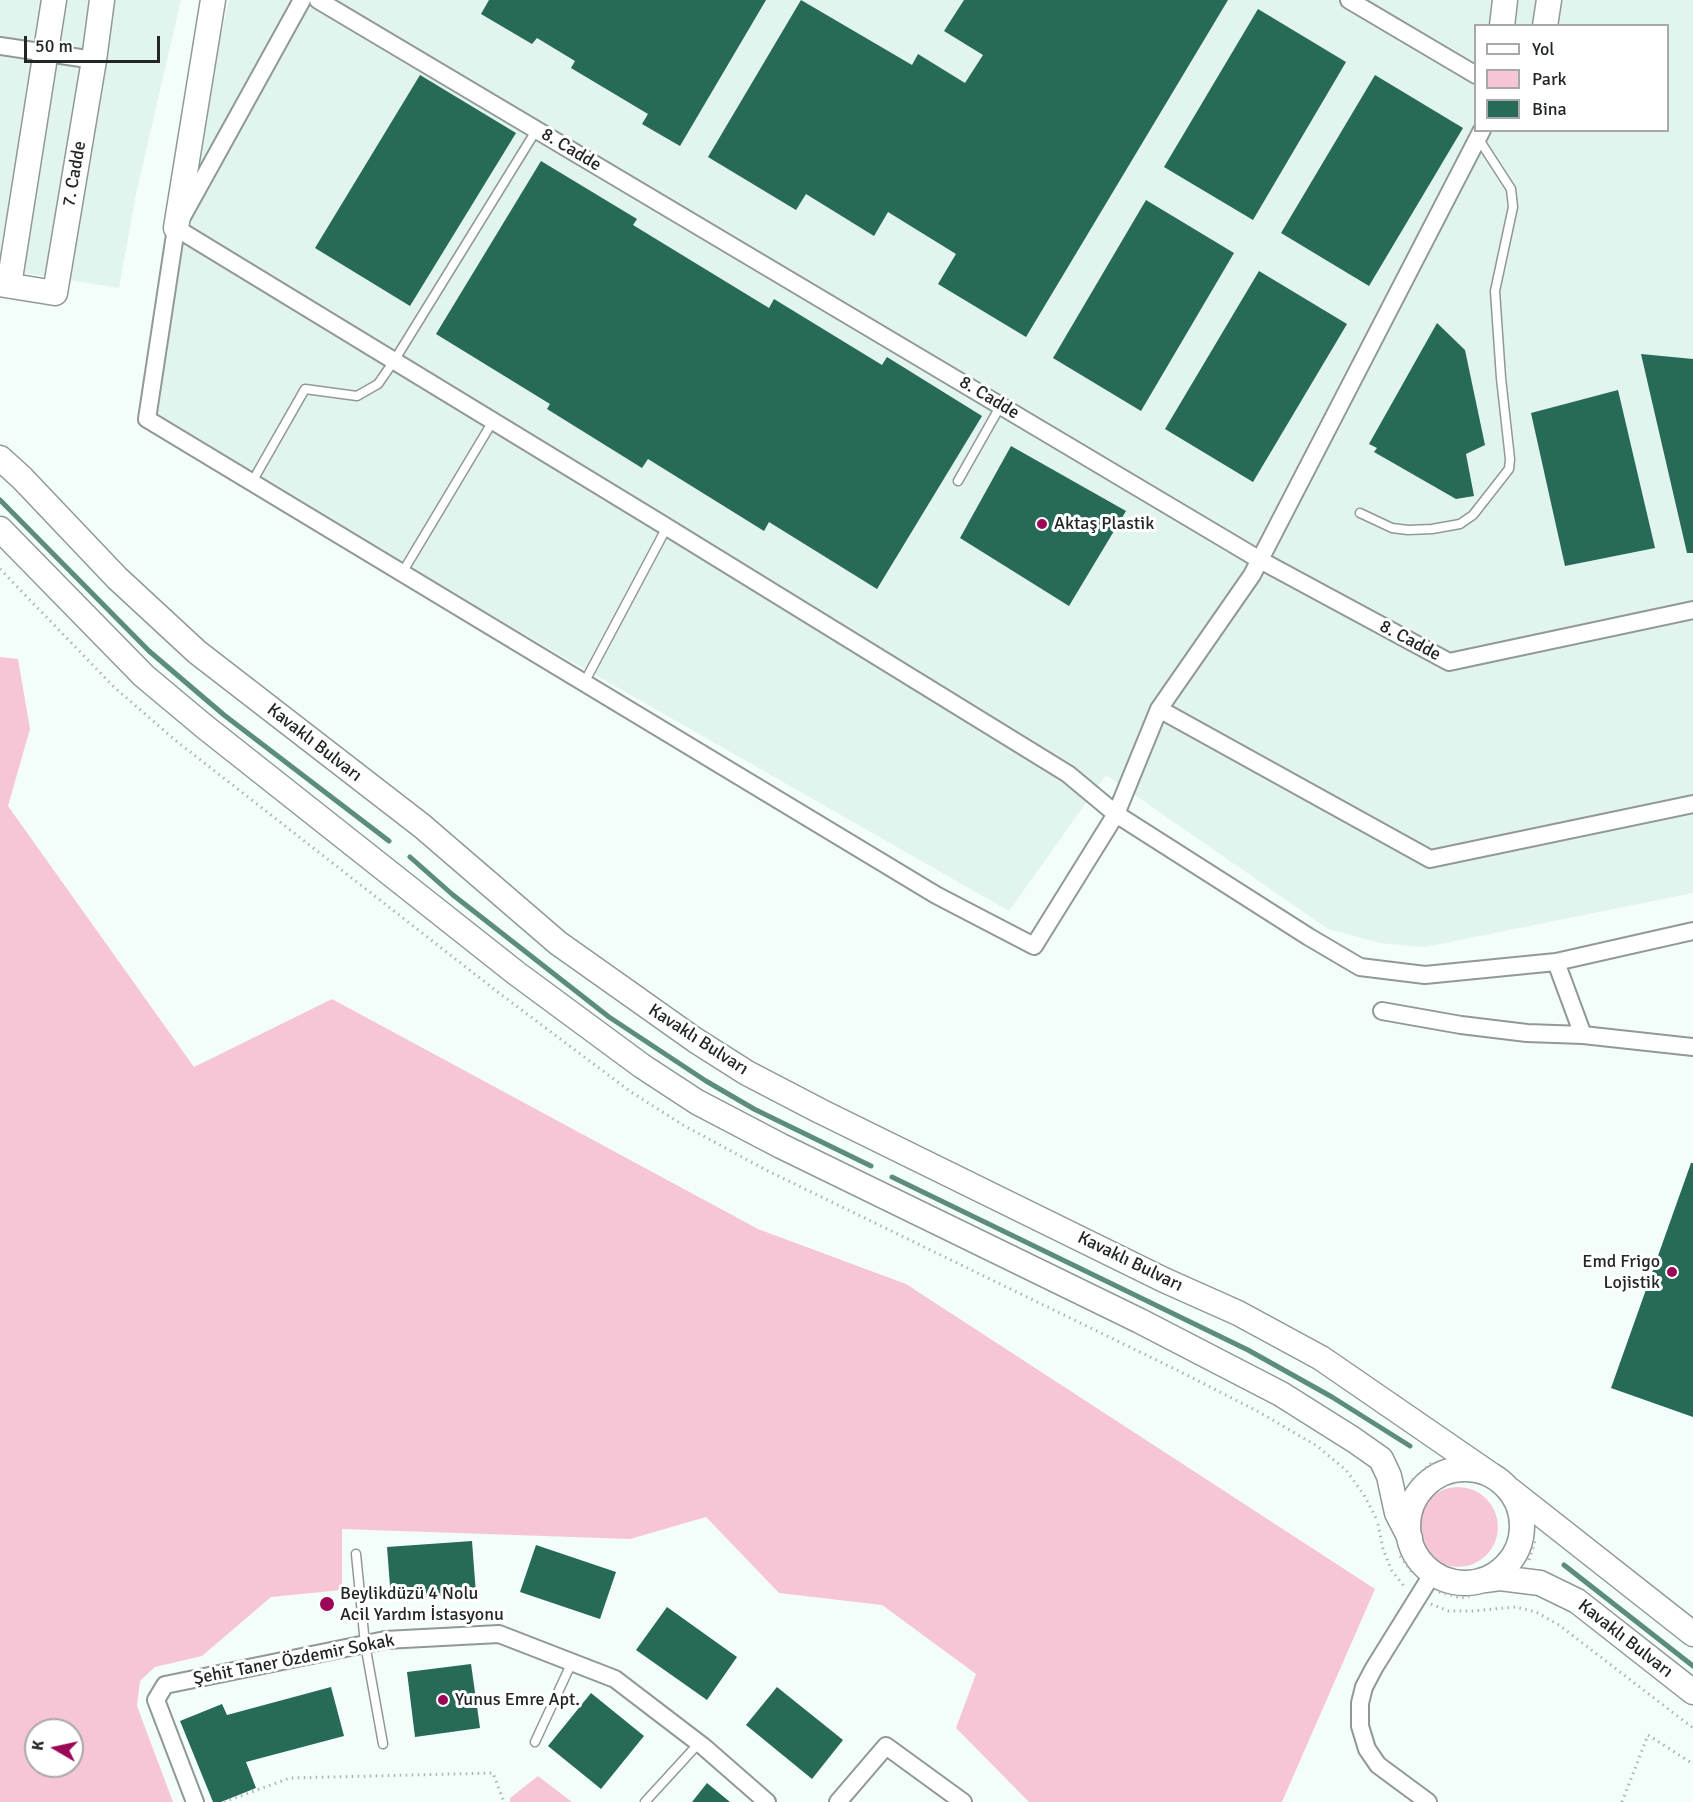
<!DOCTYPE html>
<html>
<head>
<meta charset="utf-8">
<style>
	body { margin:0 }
	#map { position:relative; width:1693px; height:1802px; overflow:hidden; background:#f3fefa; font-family:Signika,sans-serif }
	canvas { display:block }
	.legend { position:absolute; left:1474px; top:24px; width:195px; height:108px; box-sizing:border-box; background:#fff; border:2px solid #a7a8a8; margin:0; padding:8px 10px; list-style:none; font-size:18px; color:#222625 }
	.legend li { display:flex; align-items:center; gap:12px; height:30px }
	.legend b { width:30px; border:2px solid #a7a8a8 }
	.north { position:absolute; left:24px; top:1718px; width:60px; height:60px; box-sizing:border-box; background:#fff; border:2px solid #a7a8a8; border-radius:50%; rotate:279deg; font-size:16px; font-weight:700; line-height:24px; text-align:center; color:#222625 }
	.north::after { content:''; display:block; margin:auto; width:21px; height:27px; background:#9b0857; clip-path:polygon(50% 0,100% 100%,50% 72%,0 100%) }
	.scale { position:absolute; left:24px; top:36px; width:136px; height:27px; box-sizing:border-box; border:3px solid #222625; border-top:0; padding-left:8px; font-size:18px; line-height:21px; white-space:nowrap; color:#222625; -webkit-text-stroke:4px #fff; paint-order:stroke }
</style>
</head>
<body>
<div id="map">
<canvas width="1693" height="1802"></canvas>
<ul class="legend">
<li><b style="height:8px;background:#fff"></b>Yol</li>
<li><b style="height:16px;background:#f7c6d6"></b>Park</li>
<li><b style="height:16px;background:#266a57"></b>Bina</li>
</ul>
<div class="north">K</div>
<div class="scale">50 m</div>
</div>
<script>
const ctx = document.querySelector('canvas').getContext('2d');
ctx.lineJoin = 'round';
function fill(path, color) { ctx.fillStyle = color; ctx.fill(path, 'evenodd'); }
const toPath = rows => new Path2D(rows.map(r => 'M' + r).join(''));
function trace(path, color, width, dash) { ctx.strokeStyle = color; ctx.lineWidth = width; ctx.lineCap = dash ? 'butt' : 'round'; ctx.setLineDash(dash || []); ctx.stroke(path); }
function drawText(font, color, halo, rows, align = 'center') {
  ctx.font = font + ' Signika,sans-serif'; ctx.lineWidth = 6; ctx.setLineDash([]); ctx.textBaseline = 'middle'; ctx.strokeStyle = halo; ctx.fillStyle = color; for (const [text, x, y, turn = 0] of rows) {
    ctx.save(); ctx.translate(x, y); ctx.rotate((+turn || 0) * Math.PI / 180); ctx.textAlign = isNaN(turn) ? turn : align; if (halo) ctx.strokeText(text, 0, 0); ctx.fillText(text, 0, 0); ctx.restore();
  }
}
fill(toPath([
	[0,0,181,0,136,194,119,288,0,269],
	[229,0,1693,0,1693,893,1425,947,1380,943,1328,929,1106,775,1009,911,147,419,176,228],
	[1476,26,1668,26,1668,130,1476,130]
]), '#e1f4ed');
fill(toPath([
	[0,657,18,659,30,729,8,806,194,1067,332,999,758,1229,906,1284,1375,1589,1282,1802,1029,1802,956,1728,976,1674,882,1605,779,1593,706,1517,630,1539,342,1529,342,1590,271,1597,202,1656,155,1667,140,1681,137,1706,173,1802,0,1802],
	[36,1730,72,1730,72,1766,36,1766],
	'1418 1527a40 40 0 1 1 80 0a40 40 0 1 1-80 0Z',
	[538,1776,572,1802,510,1802,510,1798]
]), '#f7c6d6');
trace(toPath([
	[0,500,149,651,224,715,389,841],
	[410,857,453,895,609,1017,706,1081,754,1109,871,1166],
	[892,1177,1248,1350,1332,1397,1410,1446],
	[1564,1565,1693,1666]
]), '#5c8c7c', 5);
fill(toPath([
	[489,0,766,0,680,146,642,124,648,114,571,68,575,61,537,38,532,44,481,14],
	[801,0,912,65,918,54,965,83,983,55,944,31,964,0,1228,0,1026,337,938,284,956,254,888,212,874,236,806,194,796,210,708,157],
	[1258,9,1346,62,1253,220,1164,167],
	[420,75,516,133,410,306,315,248],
	[1375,75,1463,128,1369,286,1281,233],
	[541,161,637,219,633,225,769,308,774,299,882,365,887,357,982,416,877,589,769,522,764,531,648,459,642,468,547,409,550,404,436,334],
	[1146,200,1234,253,1141,411,1053,358],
	[1259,271,1347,324,1253,482,1165,429],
	[1437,323,1465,350,1485,445,1466,454,1474,496,1456,499,1374,452,1377,448,1369,444],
	[1641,354,1693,359,1693,553,1687,553],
	[1618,390,1655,548,1565,566,1531,413],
	[1011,446,1126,511,1069,606,960,538],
	[1691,1163,1693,1163,1693,1417,1611,1388],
	[472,1541,476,1594,391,1599,387,1547],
	[536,1545,616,1572,600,1619,520,1592],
	[667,1607,737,1657,707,1700,636,1650],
	[471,1664,480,1728,415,1737,407,1672],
	[331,1687,344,1736,246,1762,256,1788,221,1802,213,1802,180,1721,222,1704,227,1715],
	[777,1687,843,1740,812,1779,746,1725],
	[591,1693,644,1736,601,1789,548,1746],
	[707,1783,730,1802,692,1802]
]), '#266a57');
const lane = toPath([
	[958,481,1001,405],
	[252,482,305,389,357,396,378,384,394,361,537,129],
	[1360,513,1392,528,1408,530,1432,529,1460,524,1473,515,1509,469,1510,459,1501,378,1495,291,1513,207,1511,189,1478,138],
	[402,573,493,421],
	[584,683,667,527],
	[356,1554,365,1644,383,1744],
	[535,1742,572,1662],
	[645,1802,699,1743]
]);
const street = toPath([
	[302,0,176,228,147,419,936,895,1034,946,1116,814,1309,937,1360,967,1425,975,1556,962,1693,931],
	[318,0,1260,560,1449,662,1693,610],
	[1349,0,1476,75],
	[0,46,94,60],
	[176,228,657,521,1068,774,1116,814,1159,709,1252,575,1482,130],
	[1159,709,1430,859,1693,804],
	[1556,962,1583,1035],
	[1382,1011,1461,1025,1527,1033,1583,1035,1693,1047],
	[195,1802,156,1700,165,1685,385,1640,499,1634,615,1679,704,1747,767,1802],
	[838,1802,886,1746,963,1802],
	[1428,1802,1378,1765,1367,1749,1360,1726,1360,1703,1364,1687,1374,1668,1433,1573]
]);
const secondary = toPath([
	[1502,26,1505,0],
	[1545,26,1549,0],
	[176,228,213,0],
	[0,284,55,293,94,60,102,0],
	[9,285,54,0],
	[0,458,22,478,117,578,197,652,422,826,558,943,695,1040,747,1073,820,1111,1164,1280,1238,1313,1321,1358,1494,1477],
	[0,529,144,676,205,727,516,973,642,1066,697,1102,781,1146,1140,1321,1281,1394,1354,1440,1381,1459,1389,1476,1397,1513,1410,1538],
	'1408 1526a57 57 0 1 1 114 0a57 57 0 1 1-114 0Z',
	[1510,1490,1693,1634],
	[1485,1580,1500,1578,1540,1583,1577,1601,1693,1692]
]);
trace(lane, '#909996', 11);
trace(street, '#909996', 20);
trace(secondary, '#909996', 27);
trace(toPath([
	[0,569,114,687,175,740,499,993,631,1092,683,1125,766,1170,1179,1371,1259,1412,1317,1446,1346,1470,1364,1495,1376,1518],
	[1412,1480,1434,1461],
	[1378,1524,1383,1549,1392,1571,1404,1586],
	[1400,1556,1414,1575],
	[1529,1560,1536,1538],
	[1439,1592,1461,1598,1470,1596],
	[1431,1604,1449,1611,1472,1611,1516,1607,1536,1612,1559,1625,1693,1728],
	[224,1802,290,1778,493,1773,504,1802],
	[1622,1802,1648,1735,1693,1764]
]), '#abb4b1', 3, [1.5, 4.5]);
trace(lane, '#fff', 8);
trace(street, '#fff', 16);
trace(secondary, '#fff', 24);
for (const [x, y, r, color] of [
	[1042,524,6,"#9b0857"],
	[1672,1272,6,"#9b0857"],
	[327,1604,8,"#9b0857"],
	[443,1700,6,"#9b0857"]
]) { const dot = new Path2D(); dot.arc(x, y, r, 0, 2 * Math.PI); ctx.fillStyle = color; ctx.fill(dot); trace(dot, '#fff', 2); }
drawText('18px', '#222625', '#fff', [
	["8. Cadde",571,150,31],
	["7. Cadde",75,174,-80],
	["8. Cadde",989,398,31],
	["8. Cadde",1410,641,28],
	["Kavaklı Bulvarı",314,743,38],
	["Kavaklı Bulvarı",698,1040,33],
	["Kavaklı Bulvarı",1130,1262,26],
	["Kavaklı Bulvarı",1625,1639,38],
	["Şehit Taner Özdemir Sokak",294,1660,-11]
]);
drawText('18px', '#222625', '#fff', [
	["Aktaş Plastik",1054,524],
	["Emd Frigo",1660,1262,"right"],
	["Lojistik",1660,1283,"right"],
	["Beylikdüzü 4 Nolu",340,1594],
	["Acil Yardım İstasyonu",340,1615],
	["Yunus Emre Apt.",455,1700]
], 'left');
</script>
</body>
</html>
